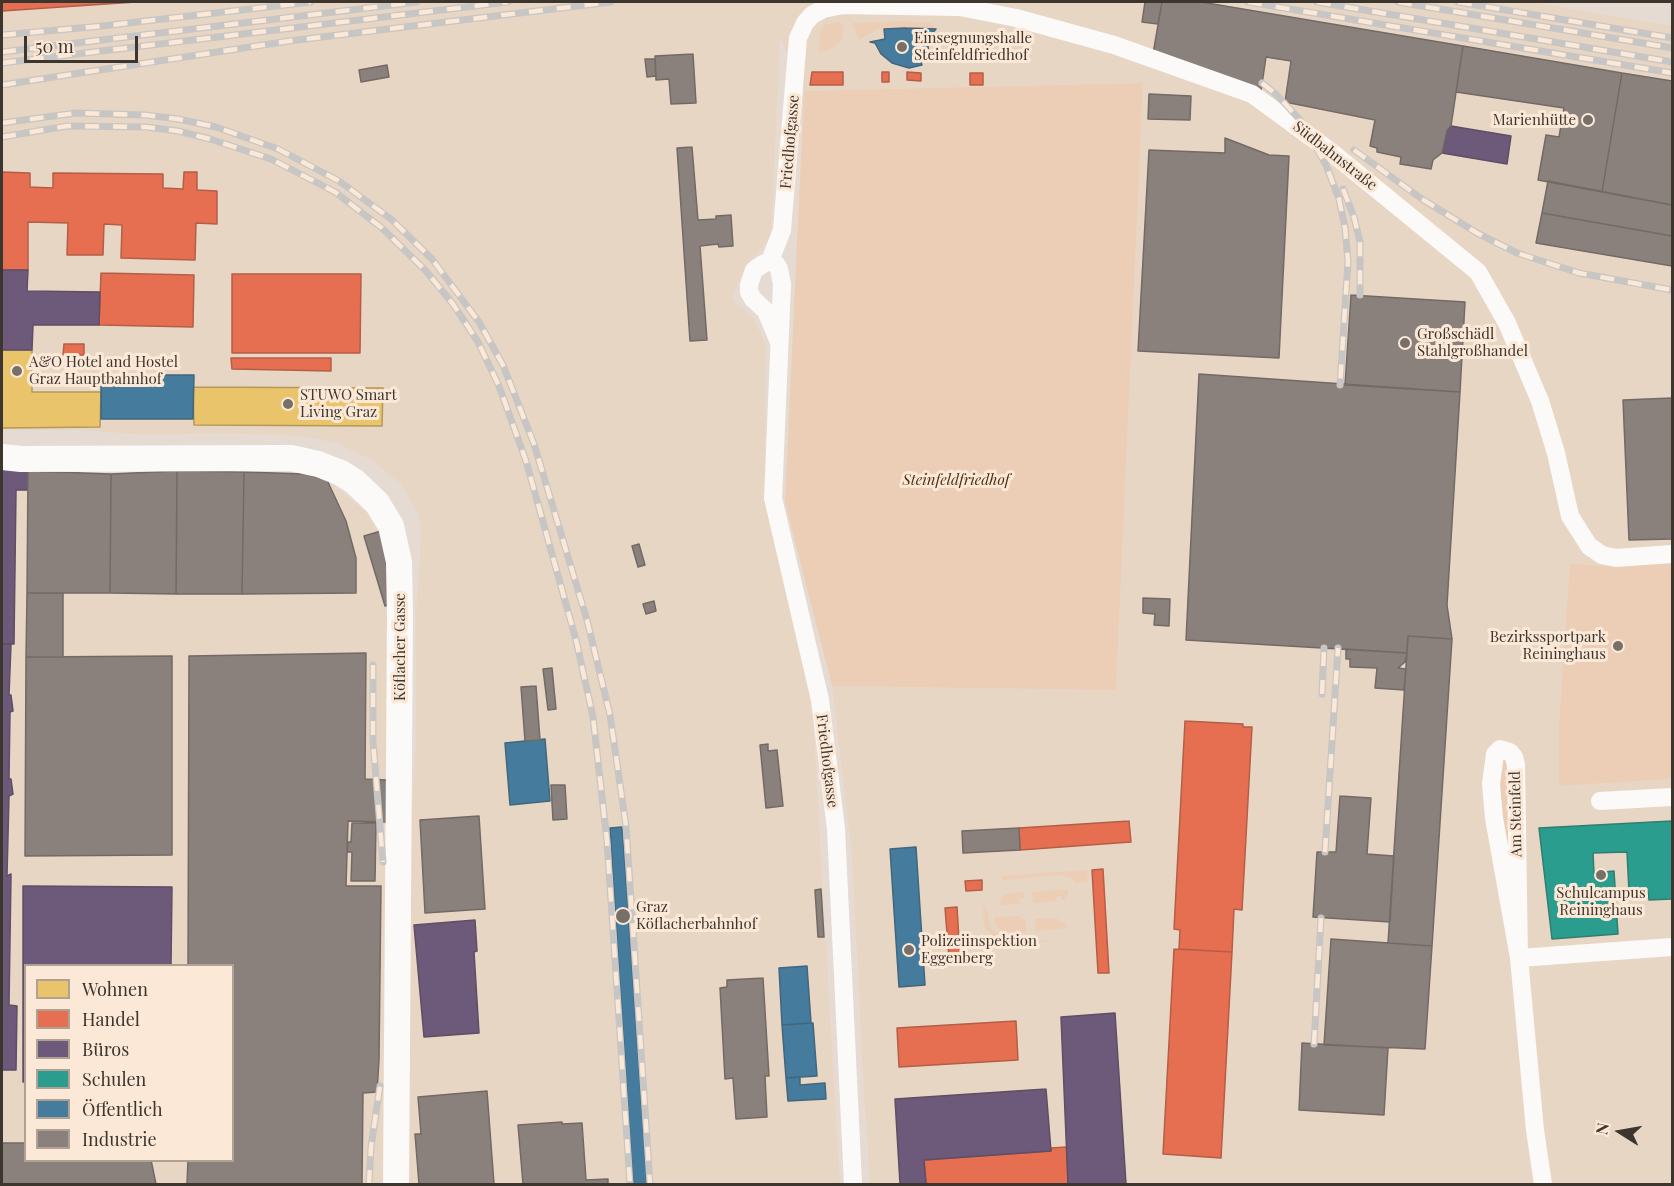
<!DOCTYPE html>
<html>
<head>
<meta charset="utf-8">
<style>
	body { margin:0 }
	#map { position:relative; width:1674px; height:1186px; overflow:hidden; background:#e6dbd2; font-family:"Playfair Display",serif }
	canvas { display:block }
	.frame { position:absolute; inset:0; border:3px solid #3d362f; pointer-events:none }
	.legend { position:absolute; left:24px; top:964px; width:210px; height:198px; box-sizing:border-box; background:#fbe8d7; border:2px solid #afa194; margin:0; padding:8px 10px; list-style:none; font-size:18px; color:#3d362f }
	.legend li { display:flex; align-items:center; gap:12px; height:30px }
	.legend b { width:30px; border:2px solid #afa194 }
	.north { position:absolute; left:1590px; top:1102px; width:60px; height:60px; -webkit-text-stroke:4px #fbe8d7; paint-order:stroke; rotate:281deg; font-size:16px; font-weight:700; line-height:24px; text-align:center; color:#3d362f }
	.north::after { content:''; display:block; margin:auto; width:21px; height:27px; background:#3d362f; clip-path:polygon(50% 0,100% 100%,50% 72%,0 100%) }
	.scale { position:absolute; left:24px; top:36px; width:114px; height:27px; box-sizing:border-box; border:3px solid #3d362f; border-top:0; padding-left:8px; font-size:18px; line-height:21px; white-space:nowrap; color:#3d362f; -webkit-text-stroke:4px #fbe8d7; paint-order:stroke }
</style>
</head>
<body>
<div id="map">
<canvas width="1674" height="1186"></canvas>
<div class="frame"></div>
<ul class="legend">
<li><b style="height:16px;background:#e9c46a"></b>Wohnen</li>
<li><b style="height:16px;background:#e76f51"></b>Handel</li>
<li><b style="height:16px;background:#6d597a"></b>Büros</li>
<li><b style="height:16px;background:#2a9d8f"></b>Schulen</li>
<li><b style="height:16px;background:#457b9d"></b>Öffentlich</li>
<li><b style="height:16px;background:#8a817c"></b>Industrie</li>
</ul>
<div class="north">N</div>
<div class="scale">50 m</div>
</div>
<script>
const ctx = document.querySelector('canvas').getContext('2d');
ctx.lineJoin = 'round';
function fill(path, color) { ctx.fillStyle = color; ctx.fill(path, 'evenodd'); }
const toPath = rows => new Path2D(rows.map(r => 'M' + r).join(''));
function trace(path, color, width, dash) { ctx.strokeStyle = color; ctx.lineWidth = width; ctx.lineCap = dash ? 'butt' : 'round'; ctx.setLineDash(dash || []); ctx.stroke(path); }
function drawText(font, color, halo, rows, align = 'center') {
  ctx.font = font + ' "Playfair Display",serif'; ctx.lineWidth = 6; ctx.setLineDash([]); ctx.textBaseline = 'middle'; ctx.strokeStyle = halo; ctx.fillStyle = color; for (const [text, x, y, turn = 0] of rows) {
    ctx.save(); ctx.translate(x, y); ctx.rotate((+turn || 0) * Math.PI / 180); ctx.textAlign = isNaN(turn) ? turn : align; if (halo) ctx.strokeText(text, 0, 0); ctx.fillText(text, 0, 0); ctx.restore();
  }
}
fill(toPath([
	[2,2,1531,2,1672,26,1672,563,1609,566,1570,565,1559,786,1672,779,1672,1184,870,1184,864,1096,852,856,832,686,1116,690,1143,83,804,91,780,38,771,237,743,270,732,300,754,318,766,346,765,497,812,700,840,1184,409,1184,411,822,416,748,416,613,421,533,418,514,401,484,370,459,339,444,304,436,217,433,147,435,81,430,2,430],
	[2,470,111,474,177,471,306,474,327,480,348,497,368,513,381,531,394,577,386,1184,2,1184],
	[26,966,232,966,232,1160,26,1160]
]), '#e8d6c5');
fill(toPath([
	[903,21,932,23,936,29,878,29,859,40,852,23],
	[839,22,843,25,843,33,841,41,829,50,819,52,820,31,824,25],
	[1143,83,1116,690,832,686,785,502,804,91],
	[1672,563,1672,779,1559,786,1559,726,1570,564,1609,566],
	[1502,760,1505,761,1508,773,1514,907,1497,766],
	[1087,870,1088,882,1076,883,1071,878,1061,875,1001,880,1002,876],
	[1066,889,1068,890,1068,895,1064,900,1061,900,1061,896,1056,897,1056,901,1033,903,1032,892],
	[1024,892,1025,898,1020,899,1020,904,1000,905,1001,898,1006,894],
	[986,905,991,928,1000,936,1009,938,1022,937,1029,940,1051,941,1009,944,996,940,984,926,983,909],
	[1020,916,1021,919,1026,920,1026,932,1004,933,998,928,994,921,995,917],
	[1056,918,1067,925,1067,927,1063,929,1035,931,1035,919]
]), '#ebceb5');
const homes = toPath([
	[2,350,32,350,32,392,101,392,100,427,2,428,2,350],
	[193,387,383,388,382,426,194,425,193,387]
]);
fill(homes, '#e9c46a');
trace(homes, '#b59958', 1.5);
const shops = toPath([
	[2,2,136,2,2,11,2,2],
	[812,72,843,72,843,85,810,85,812,72],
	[882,72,889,72,889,82,882,82,882,72],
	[907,72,921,73,921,81,907,80,907,72],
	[970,73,983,73,983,85,970,85,970,73],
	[2,172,30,173,30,187,53,188,53,173,163,174,163,188,183,189,184,172,197,172,197,190,217,191,217,224,196,223,195,260,121,258,122,225,104,224,103,255,67,255,68,223,28,222,28,270,2,270,2,172],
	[101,273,194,275,193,327,99,325,101,273],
	[232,274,361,274,360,353,232,353,232,274],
	[64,344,84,344,84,355,63,355,64,344],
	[231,358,331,358,331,371,232,369,231,358],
	[1185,721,1243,724,1243,727,1252,727,1242,910,1234,909,1232,952,1179,949,1180,930,1174,929,1185,721],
	[1129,821,1131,842,1020,850,1019,828,1129,821],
	[1103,869,1109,973,1098,973,1092,870,1103,869],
	[982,880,982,890,966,891,965,881,982,880],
	[957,907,960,957,949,958,945,908,957,907],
	[1174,949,1232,952,1221,1158,1163,1154,1174,949],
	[1016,1021,1018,1060,899,1067,897,1028,1016,1021],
	[1067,1147,1068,1184,926,1184,924,1160,1051,1151,1051,1148,1067,1147]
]);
fill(shops, '#e76f51');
trace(shops, '#b45e47', 1.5);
const offices = toPath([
	[1451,126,1511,136,1507,164,1442,153,1447,130,1451,126],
	[2,270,28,270,27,291,100,292,99,325,33,325,32,350,2,350,2,270],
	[2,470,28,471,28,490,16,490,14,644,2,644,2,470],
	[2,644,11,644,9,695,11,695,13,711,10,712,9,779,11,779,13,794,9,796,7,876,11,874,9,1005,17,1006,16,1070,2,1070,2,644],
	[23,886,172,887,171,966,26,966,26,1082,23,1082,23,886],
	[475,920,477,951,474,952,479,1033,424,1037,414,925,475,920],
	[1115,1013,1126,1184,1068,1184,1061,1017,1115,1013],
	[1046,1089,1051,1151,924,1160,926,1184,900,1184,895,1099,1046,1089]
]);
fill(offices, '#6d597a');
trace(offices, '#5f4e64', 1.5);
const schools = toPath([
	[1672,821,1672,899,1649,900,1648,891,1629,892,1627,852,1593,853,1594,873,1614,871,1618,934,1552,939,1539,828,1672,821]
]);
fill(schools, '#2a9d8f');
trace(schools, '#307e72', 1.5);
const public = toPath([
	[906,28,936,29,925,42,928,46,929,54,921,62,922,65,909,68,892,63,881,54,875,43,870,42,885,39,884,29,906,28],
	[101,375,194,375,193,419,101,419,101,375],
	[545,739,550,801,510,805,505,743,545,739],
	[622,827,625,866,647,1184,633,1184,610,828,622,827],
	[916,847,925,985,899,987,890,849,916,847],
	[807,966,811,1023,782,1025,779,968,807,966],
	[811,1023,813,1023,817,1076,786,1078,782,1025,811,1023],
	[800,1077,800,1085,825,1083,826,1099,788,1101,786,1078,800,1077]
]);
fill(public, '#457b9d');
trace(public, '#43667c', 1.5);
const industry = toPath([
	[1145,2,1162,2,1158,24,1142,22,1145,2],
	[1162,2,1201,2,1463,46,1451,126,1447,130,1442,153,1433,160,1431,169,1400,164,1401,157,1377,152,1377,148,1370,146,1375,120,1285,102,1291,61,1266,57,1261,91,1153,54,1162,2],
	[1463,46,1622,73,1602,192,1538,180,1546,135,1559,137,1564,108,1456,92,1463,46],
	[693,54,696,103,671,104,669,79,656,80,655,56,693,54],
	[645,59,655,59,656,76,647,77,645,59],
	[387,65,389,77,361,82,359,70,387,65],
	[1622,73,1672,81,1672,205,1602,192,1622,73],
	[1149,94,1191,96,1190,120,1148,119,1149,94],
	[1225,138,1269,155,1289,156,1279,358,1138,351,1149,150,1225,153,1225,138],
	[692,147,698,220,716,219,716,216,731,215,733,246,719,247,718,244,700,246,707,340,690,341,677,148,692,147],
	[1548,181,1672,205,1672,236,1542,213,1548,181],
	[1542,213,1672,236,1672,266,1536,243,1542,213],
	[1351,295,1465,302,1460,392,1345,385,1351,295],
	[1199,374,1460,392,1447,605,1452,639,1408,636,1407,653,1186,640,1199,374],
	[1672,398,1672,539,1629,540,1623,400,1672,398],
	[28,471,111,474,110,593,27,593,28,471],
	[177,471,176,594,110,593,111,474,177,471],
	[177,471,244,472,242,594,176,594,177,471],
	[244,472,306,474,327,480,346,521,356,558,356,593,242,594,244,472],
	[381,531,393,604,385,606,364,536,381,531],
	[639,544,645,565,638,567,632,546,639,544],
	[27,593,63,593,63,657,26,657,27,593],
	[1143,598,1170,599,1169,626,1154,625,1155,614,1143,613,1143,598],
	[654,601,656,611,646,614,643,604,654,601],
	[1408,636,1452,639,1432,946,1388,943,1408,636],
	[1346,649,1407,653,1405,662,1398,668,1406,669,1404,690,1375,688,1377,668,1350,667,1350,659,1346,659,1346,649],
	[366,653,365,779,387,780,386,822,348,821,346,886,381,886,379,1060,377,1092,363,1093,362,1184,187,1184,188,1160,232,1160,232,966,188,966,189,656,366,653],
	[172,656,172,855,25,856,26,657,172,656],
	[552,668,556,709,548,710,543,669,552,668],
	[536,686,540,740,525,741,521,687,536,686],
	[768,744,768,751,777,750,783,806,766,808,760,745,768,744],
	[551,785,565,785,567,819,553,820,551,785],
	[1340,796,1371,798,1367,854,1394,856,1390,922,1313,917,1317,852,1336,852,1340,796],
	[479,816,485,909,425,913,420,820,479,816],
	[352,823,376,823,375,881,351,881,352,852,347,852,348,842,351,842,352,823],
	[1019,828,1020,850,963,853,962,831,1019,828],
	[821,889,824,937,818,937,815,890,821,889],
	[1331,939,1432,946,1425,1049,1324,1045,1331,939],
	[763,978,769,1076,765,1076,767,1117,736,1119,733,1078,725,1079,720,988,727,987,727,980,763,978],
	[1302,1043,1388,1048,1384,1115,1299,1110,1302,1043],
	[487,1091,494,1184,419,1184,415,1134,421,1134,418,1097,487,1091],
	[562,1122,562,1124,582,1123,586,1180,608,1179,608,1184,523,1184,518,1125,562,1122],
	[2,1143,26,1143,26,1160,151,1160,156,1184,2,1184,2,1143]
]);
fill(industry, '#8a817c');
trace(industry, '#736a65', 1.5);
trace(toPath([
	[770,261,776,264,779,269,782,284,773,498,820,700,836,829,853,1184],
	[779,342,766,311,753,299,749,292,749,285,754,270,763,264,770,261,782,230,798,38,805,23,812,15,823,9,843,5,960,7,1016,18,1114,45,1252,94,1330,151,1478,272,1507,323,1540,401,1556,453,1570,516,1589,546,1602,555,1616,558,1672,554],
	[1600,801,1672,797],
	[1519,958,1494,818,1491,784,1495,754,1500,749,1510,752,1514,757,1516,765,1519,958,1535,1130,1543,1184],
	[1519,958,1672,947]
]), '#fbfaf8', 18);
trace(toPath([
	[2,457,21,459,291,458,318,464,341,473,355,482,377,503,391,526,399,562,400,617,396,1184]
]), '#fbfaf8', 26);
const rail = toPath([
	[1248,2,1672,73],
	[1317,2,1672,62],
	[1398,2,1672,48],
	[1458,2,1672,38],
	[2,35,102,26,311,2],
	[2,52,417,2],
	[2,63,508,2],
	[1262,83,1277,95,1301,121,1326,165,1339,199,1345,228,1348,261,1340,385],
	[2,85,289,41,611,2],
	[2,123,76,113,145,115,178,119,216,127,278,149,339,181,391,219,432,259,479,322,503,365,534,444,587,620,610,715,626,826,650,1184],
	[2,137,67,126,146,127,178,131,210,139,271,159,335,192,382,228,426,271,453,304,478,342,499,386,526,461,576,640,593,717,607,841,630,1184],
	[1354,150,1422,199,1477,233,1517,253,1579,273,1672,290],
	[1343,189,1354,217,1360,242,1360,295],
	[373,665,373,742,383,862],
	[1322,694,1324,648],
	[1325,852,1338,648],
	[1314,1044,1321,918],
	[369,1184,371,1147,380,1086]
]);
trace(rail, '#c8c6c4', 7);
trace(rail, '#fbe8d7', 4.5, [14]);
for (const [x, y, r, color] of [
	[902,47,6,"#787068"],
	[1588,120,6,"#787068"],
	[1405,343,6,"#787068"],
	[17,371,6,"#787068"],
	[288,404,6,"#787068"],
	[1618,646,6,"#787068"],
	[1601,875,6,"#787068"],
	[623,916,8,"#787068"],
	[909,950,6,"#787068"]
]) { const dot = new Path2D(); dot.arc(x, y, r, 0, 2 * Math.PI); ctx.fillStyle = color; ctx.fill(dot); trace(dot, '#fbe8d7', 2); }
drawText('15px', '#3d362f', '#fbe8d7', [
	["Einsegnungshalle",914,38],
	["Steinfeldfriedhof",914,55],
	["Marienhütte",1576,120,"right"],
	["Großschädl",1417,334],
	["Stahlgroßhandel",1417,351],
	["A&O Hotel and Hostel",29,362],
	["Graz Hauptbahnhof",29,379],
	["STUWO Smart",300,395],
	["Living Graz",300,412],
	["Bezirkssportpark",1606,637,"right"],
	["Reininghaus",1606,654,"right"],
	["Schulcampus",1601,893,"center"],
	["Reininghaus",1601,910,"center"],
	["Graz",636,907],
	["Köflacherbahnhof",636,924],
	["Polizeiinspektion",921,941],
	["Eggenberg",921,958]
], 'left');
drawText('15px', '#3d362f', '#fbe8d7', [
	["Friedhofgasse",790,142,-85],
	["Südbahnstraße",1335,156,38],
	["Köflacher Gasse",400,647,-90],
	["Friedhofgasse",827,761,83],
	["Am Steinfeld",1516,814,-91]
]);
drawText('italic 15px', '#4e2e0d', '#fbe8d7', [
	["Steinfeldfriedhof",956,480]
]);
</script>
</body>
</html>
